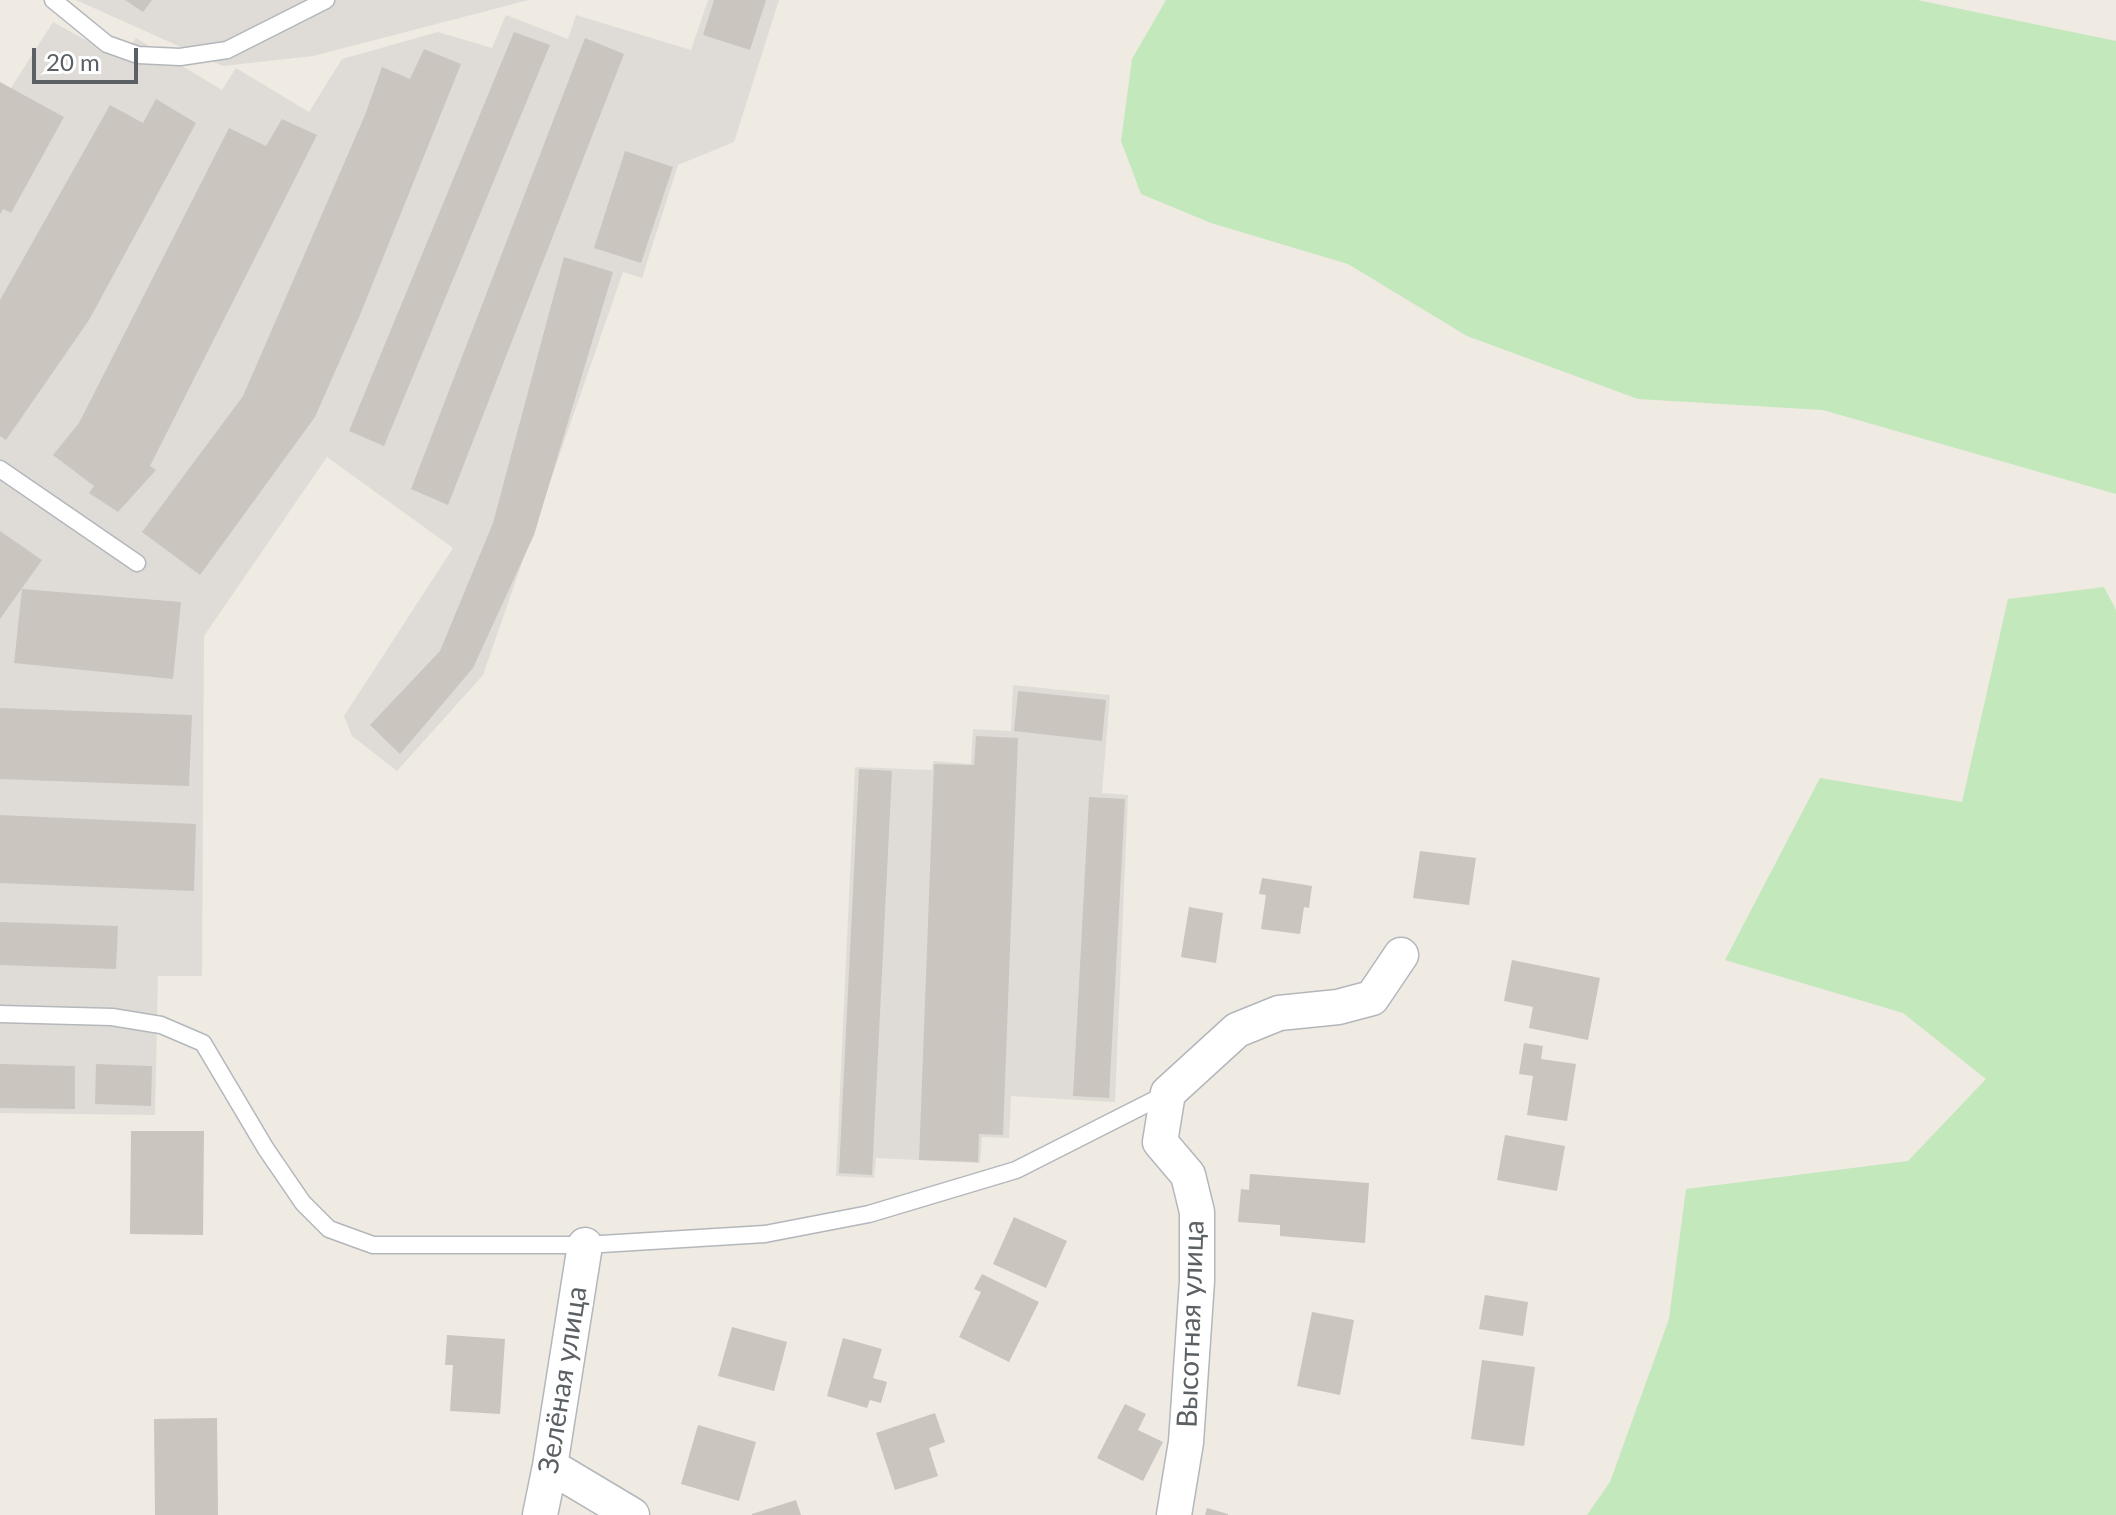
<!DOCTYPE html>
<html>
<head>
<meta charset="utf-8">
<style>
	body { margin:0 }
	#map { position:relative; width:2116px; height:1515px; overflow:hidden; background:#efeae2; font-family:Lato,sans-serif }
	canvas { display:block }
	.scale { position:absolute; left:32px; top:48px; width:106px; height:36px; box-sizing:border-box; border:4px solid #5a6064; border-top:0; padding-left:10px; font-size:24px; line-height:28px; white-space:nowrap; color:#5a6064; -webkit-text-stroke:6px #fff; paint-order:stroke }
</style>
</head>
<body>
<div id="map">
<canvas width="2116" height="1515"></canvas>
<div class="scale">20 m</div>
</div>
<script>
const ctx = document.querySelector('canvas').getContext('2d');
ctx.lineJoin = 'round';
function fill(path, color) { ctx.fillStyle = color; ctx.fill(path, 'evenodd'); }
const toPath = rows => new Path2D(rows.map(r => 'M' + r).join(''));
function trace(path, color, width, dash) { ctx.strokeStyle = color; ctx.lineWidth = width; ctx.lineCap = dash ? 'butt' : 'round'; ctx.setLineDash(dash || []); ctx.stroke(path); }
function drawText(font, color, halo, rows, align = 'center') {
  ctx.font = font + ' Lato,sans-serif'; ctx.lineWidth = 7; ctx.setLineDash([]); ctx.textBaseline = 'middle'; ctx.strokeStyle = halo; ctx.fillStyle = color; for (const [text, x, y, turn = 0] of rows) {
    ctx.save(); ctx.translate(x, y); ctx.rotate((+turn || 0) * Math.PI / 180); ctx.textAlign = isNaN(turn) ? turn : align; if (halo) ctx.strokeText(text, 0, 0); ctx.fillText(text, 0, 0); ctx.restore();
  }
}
fill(toPath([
	[76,0,529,0,313,56,223,66],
	[708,0,779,0,734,142,678,165,642,278,623,272,483,675,397,771,352,736,344,716,453,548,327,457,204,636,202,976,158,976,155,1115,0,1113,0,215,3,209,11,213,11,88,53,22,120,59,136,38,222,90,236,68,309,112,342,59,438,32,492,48,506,15,568,39,576,15,691,50],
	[1013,685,1110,695,1102,793,1128,795,1115,1102,1011,1096,1009,1138,982,1137,980,1163,876,1158,874,1178,836,1176,855,767,932,770,933,761,971,764,973,729,1011,731]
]), '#dfdcd7');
fill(toPath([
	[1166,0,1917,0,2116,41,2116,494,1823,410,1638,399,1467,336,1348,264,1211,223,1141,194,1121,141,1132,59],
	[2104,587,2116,610,2116,1515,1587,1515,1610,1482,1669,1319,1686,1189,1908,1161,1986,1079,1903,1013,1725,960,1820,778,1962,802,2008,599]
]), '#c2e8bc');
fill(toPath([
	[125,0,152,0,143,12],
	[714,0,766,0,750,50,703,35],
	[514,32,550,45,384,446,349,431],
	[585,38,624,54,448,505,411,489],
	[424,49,461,64,360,315,315,417,200,575,142,532,243,396,365,115,382,67,410,79],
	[0,82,64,117,11,213,3,209,0,215],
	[156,99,196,123,89,320,6,440,0,436,0,300,110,105,143,123],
	[282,119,317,135,150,466,156,470,118,512,89,493,94,486,53,455,79,423,229,128,266,146],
	[625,151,673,167,641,263,594,248],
	[564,257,613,272,534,535,473,668,400,754,370,725,440,651,493,523],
	[0,531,42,560,0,619],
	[22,589,181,602,173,679,14,663],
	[1018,691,1106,700,1102,741,1014,731],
	[0,708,192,715,189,786,0,779],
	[976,736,1018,738,1003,1135,979,1134,978,1162,919,1160,934,764,974,765],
	[859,769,892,771,872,1175,839,1173],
	[1089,797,1125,799,1109,1098,1073,1096],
	[0,815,196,824,194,891,0,883],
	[1420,851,1476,858,1469,905,1413,898],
	[1262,878,1312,886,1309,908,1304,907,1300,934,1261,929,1266,895,1259,894],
	[1189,907,1223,913,1216,963,1181,957],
	[0,922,118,926,116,969,0,965],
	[1512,960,1600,978,1588,1040,1529,1028,1533,1007,1504,1001],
	[1524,1043,1543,1046,1541,1059,1576,1064,1567,1121,1527,1115,1533,1076,1519,1074],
	[0,1064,75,1066,75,1109,0,1108],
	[96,1064,152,1066,151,1106,95,1104],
	[131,1131,204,1131,203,1235,130,1234],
	[1505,1135,1565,1146,1557,1191,1497,1180],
	[1250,1174,1369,1183,1365,1243,1280,1236,1280,1225,1238,1222,1241,1189,1249,1190],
	[1014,1217,1067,1241,1046,1288,993,1264],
	[982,1274,1039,1302,1009,1362,959,1337,981,1292,974,1289],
	[1485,1295,1528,1302,1523,1336,1479,1329],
	[1312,1312,1354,1320,1340,1395,1297,1386],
	[732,1327,787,1342,774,1391,718,1376],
	[447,1335,505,1339,500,1414,450,1411,453,1365,445,1365],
	[843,1338,882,1349,873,1378,887,1382,881,1403,870,1400,867,1408,827,1396],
	[1482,1360,1535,1367,1524,1446,1471,1439],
	[1125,1404,1146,1414,1138,1430,1163,1442,1143,1481,1097,1458],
	[935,1413,945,1442,929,1448,938,1476,895,1490,876,1433],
	[217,1418,218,1515,155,1515,154,1419],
	[698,1425,756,1442,739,1501,681,1484],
	[796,1500,801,1515,752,1515,752,1514],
	[1207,1508,1228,1514,1228,1515,1205,1515]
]), '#cac5bf');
const service = toPath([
	[53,0,107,44,138,55,180,57,227,50,326,0],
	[0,469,137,563],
	[0,1014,112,1017,161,1025,203,1043,266,1149,303,1203,329,1229,373,1245,585,1245,765,1234,869,1214,1016,1170,1168,1093]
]);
const minor = toPath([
	[550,1466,632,1515],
	[540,1515,550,1466,585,1245],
	[1174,1515,1186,1442,1197,1281,1197,1212,1188,1175,1160,1142,1168,1093,1237,1030,1279,1013,1338,1007,1372,998,1401,955]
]);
trace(service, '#b3b7bb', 19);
trace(minor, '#b3b7bb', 37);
trace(service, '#fff', 16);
trace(minor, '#fff', 34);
drawText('28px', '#5a6064', '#fff', [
	["Высотная улица",1191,1324,-88],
	["Зелёная улица",563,1380,-81]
]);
</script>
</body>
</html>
